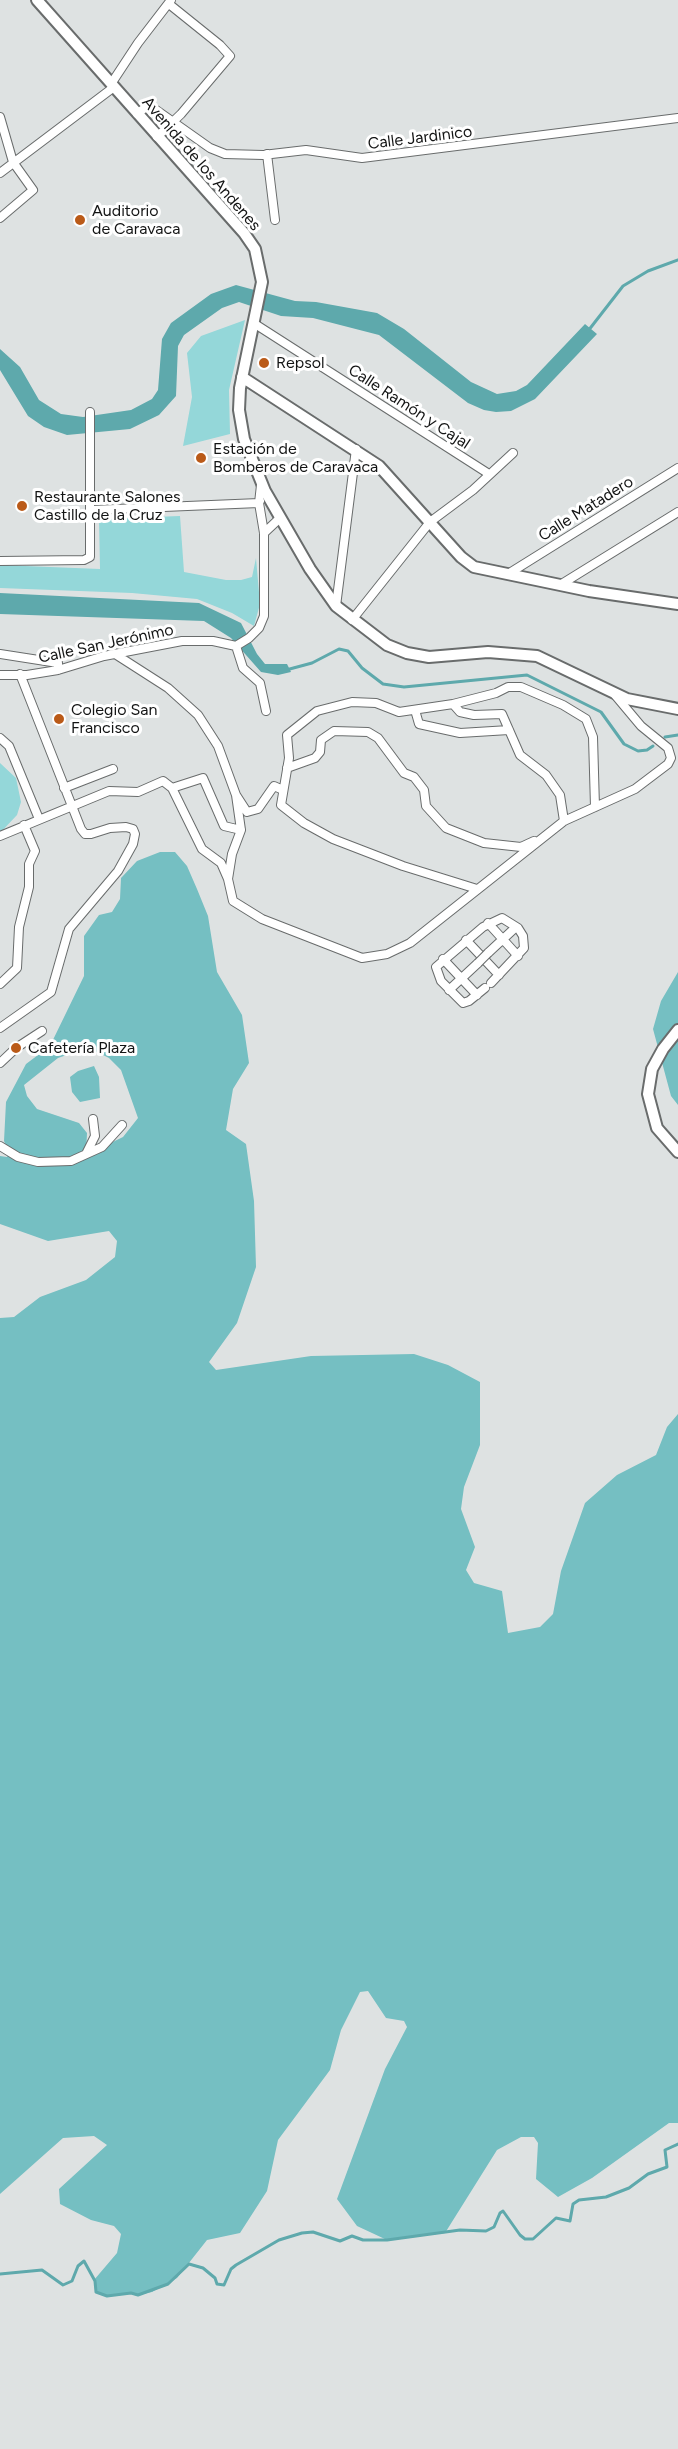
<!DOCTYPE html>
<html>
<head>
<meta charset="utf-8">
<style>
	body { margin:0 }
	canvas { display:block; background:#dee2e2 }
</style>
</head>
<body>
<canvas width="678" height="2449"></canvas>
<script>
const ctx = document.querySelector('canvas').getContext('2d');
ctx.lineJoin = 'round';
function fill(path, color) { ctx.fillStyle = color; ctx.fill(path, 'evenodd'); }
const toPath = rows => new Path2D(rows.map(r => 'M' + r).join(''));
function trace(path, color, width, dash) { ctx.strokeStyle = color; ctx.lineWidth = width; ctx.lineCap = dash ? 'butt' : 'round'; ctx.setLineDash(dash || []); ctx.stroke(path); }
function drawText(font, color, halo, rows, align = 'center') {
  ctx.font = font + ' Figtree,sans-serif'; ctx.lineWidth = 6; ctx.setLineDash([]); ctx.textBaseline = 'middle'; ctx.strokeStyle = halo; ctx.fillStyle = color; for (const [text, x, y, turn = 0] of rows) {
    ctx.save(); ctx.translate(x, y); ctx.rotate((+turn || 0) * Math.PI / 180); ctx.textAlign = isNaN(turn) ? turn : align; if (halo) ctx.strokeText(text, 0, 0); ctx.fillText(text, 0, 0); ctx.restore();
  }
}
fill(toPath([
	[245,320,229,390,230,434,183,446,192,397,187,353,201,336],
	[180,516,184,572,226,580,241,580,252,577,256,558,260,604,254,626,232,613,197,599,132,593,0,588,0,565,100,569,99,519],
	[0,763,16,778,21,802,17,815,0,833]
]), '#94d7d9');
fill(toPath([
	[160,852,175,852,187,866,197,889,208,916,217,972,242,1015,249,1063,233,1089,226,1130,246,1144,254,1201,256,1267,237,1323,209,1362,216,1370,311,1356,414,1354,448,1365,480,1382,480,1445,464,1487,461,1509,475,1547,466,1570,474,1583,502,1591,508,1633,540,1627,553,1614,561,1571,585,1503,617,1475,656,1455,667,1427,678,1414,678,2123,669,2123,592,2178,558,2197,536,2179,538,2143,534,2137,521,2137,497,2150,445,2233,387,2240,357,2226,337,2199,385,2069,407,2027,404,2021,386,2018,368,1991,360,1992,341,2030,330,2070,278,2140,267,2191,240,2233,207,2240,177,2278,152,2292,138,2295,131,2293,107,2296,96,2292,94,2280,117,2253,121,2234,114,2226,91,2220,60,2204,59,2189,107,2145,94,2136,63,2138,0,2194,0,1318,14,1317,40,1297,86,1280,115,1257,117,1241,109,1231,48,1241,0,1224,0,1156,7,1157,9,1152,4,1141,6,1102,26,1064,50,1046,84,976,84,936,99,915,112,912,120,899,121,878,137,861],
	[93,1050,109,1058,121,1070,138,1118,123,1137,86,1155,87,1133,79,1123,37,1109,27,1096,24,1085,58,1058,78,1051],
	[678,972,678,1105,671,1096,653,1029,661,1001],
	[94,1066,99,1077,100,1098,80,1102,72,1092,70,1077,78,1071]
]), '#75bfc2');
fill(toPath([
	[236,285,295,301,316,302,377,313,404,329,471,382,497,394,516,391,527,385,585,324,597,334,535,399,511,411,496,412,484,410,468,403,379,335,313,318,281,316,239,302,222,308,184,335,178,346,176,396,159,415,130,429,67,435,44,427,28,416,0,370,0,349,20,367,39,400,61,414,83,417,131,410,152,399,158,390,162,339,171,323,211,294],
	[0,593,199,603,241,623,257,654,265,664,287,664,291,672,278,675,261,672,231,638,204,621,0,614]
]), '#5ea9ac');
trace(toPath([
	[588,331,623,286,648,271,678,260],
	[286,670,312,663,339,649,348,651,362,668,383,684,404,687,527,675,601,712,624,744,638,751,647,750,653,746],
	[665,737,678,735],
	[0,2274,42,2270,63,2285,72,2281,78,2266,84,2261,95,2281,96,2292,107,2296,131,2293,138,2295,168,2284,189,2264,203,2268,215,2278,217,2284,224,2285,231,2269,236,2265,279,2240,302,2233,313,2232,340,2241,352,2236,363,2240,387,2240,460,2230,486,2231,494,2227,500,2213,503,2211,520,2235,525,2239,533,2239,556,2218,570,2221,573,2204,579,2200,606,2197,629,2188,648,2174,667,2167,665,2150,678,2144]
]), '#5ea9ac', 3);
const street = toPath([
	[111,84,138,43,171,0],
	[137,114,146,107,152,107,210,148,225,154,263,155,306,150,362,158,678,118],
	[0,117,13,162,33,190,0,218],
	[157,137,181,114,230,56,220,45,169,4],
	[267,154,275,220],
	[0,173,114,87],
	[255,324,489,474],
	[92,510,259,503,260,501],
	[264,533,280,518],
	[0,561,84,560,90,557,90,412],
	[508,574,678,468],
	[560,585,678,512],
	[336,606,356,449],
	[352,620,430,522,473,490,513,453],
	[236,646,243,668,260,683,266,711],
	[0,654,58,663,58,670],
	[115,654,168,688,198,715,218,746,236,795,247,812,258,809,274,786,283,790],
	[0,675,27,675,58,670,104,656,182,641,213,641,236,646,249,638,259,628,264,616,264,533,259,503,261,485],
	[453,704,460,712,474,715,502,714,520,755,546,775,560,795,564,821],
	[415,710,419,724,460,733,509,730],
	[0,738,9,746,39,819],
	[287,768,315,758,320,752,321,740,334,731,368,732,378,738,404,773,414,777,424,790,426,806,446,828,484,843,521,847,534,841],
	[64,788,113,769],
	[172,788,203,778,224,826,241,830],
	[236,795,241,830,232,854,228,879,233,901,262,919,362,958,387,954,410,943,564,821,635,789,668,764,671,758,668,748,641,726,615,695],
	[0,836,109,791,138,792,163,781,172,788,202,849,221,863,228,879],
	[477,889,403,866,333,839,304,823,281,805,289,758,287,735,317,711,352,702,376,703,399,712,453,704,496,693,508,687,521,687,563,705,586,719,593,737,595,807],
	[488,923,518,956],
	[466,940,499,975],
	[488,953,516,927],
	[443,959,477,995],
	[0,984,17,968,19,927,29,887,29,864,35,851,24,825],
	[485,988,469,1001,463,1003,441,981,436,967,483,927,502,918,518,928,523,936,524,948,491,983],
	[449,990,478,963],
	[0,1028,51,992,69,929,118,871,133,844,135,834,133,829,126,827,110,828,91,834,85,834,81,829,20,674],
	[0,1063,16,1048,42,1031],
	[0,1146,18,1157,38,1162,71,1161,102,1147,122,1125],
	[86,1154,95,1136,93,1119]
]);
const secondary = toPath([
	[37,0,244,233,255,249,262,282,240,388,239,410,244,439,265,491,310,569,336,606,387,645,407,653,429,657,488,652,537,656,627,699,678,709],
	[242,377,379,466,461,557,474,567,589,591,678,604],
	[678,1030,663,1049,652,1069,648,1094,657,1128,678,1152]
]);
trace(street, '#696c6c', 10);
trace(secondary, '#696c6c', 14);
trace(street, '#fff', 8);
trace(secondary, '#fff', 10);
const streetBridge = toPath([
	[478,963,488,953]
]);
trace(streetBridge, '#696c6c', 10, []);
trace(streetBridge, '#fff', 8);
for (const [x, y, r, color] of [
	[80,220,6,"#ba5a18"],
	[264,363,6,"#ba5a18"],
	[201,458,6,"#ba5a18"],
	[22,506,6,"#ba5a18"],
	[59,719,6,"#ba5a18"],
	[16,1048,6,"#ba5a18"]
]) { const dot = new Path2D(); dot.arc(x, y, r, 0, 2 * Math.PI); ctx.fillStyle = color; ctx.fill(dot); trace(dot, '#fff', 2); }
drawText('16px', '#131414', '#fff', [
	["Calle Jardinico",420,138,-7],
	["Avenida de los Andenes",201,164,49],
	["Calle Ramón y Cajal",409,407,33],
	["Calle Matadero",586,509,-32],
	["Calle San Jerónimo",106,644,-12]
]);
drawText('16px', '#131414', '#fff', [
	["Auditorio",92,211],
	["de Caravaca",92,229],
	["Repsol",276,363],
	["Estación de",213,449],
	["Bomberos de Caravaca",213,467],
	["Restaurante Salones",34,497],
	["Castillo de la Cruz",34,515],
	["Colegio San",71,710],
	["Francisco",71,728],
	["Cafetería Plaza",28,1048]
], 'left');
</script>
</body>
</html>
